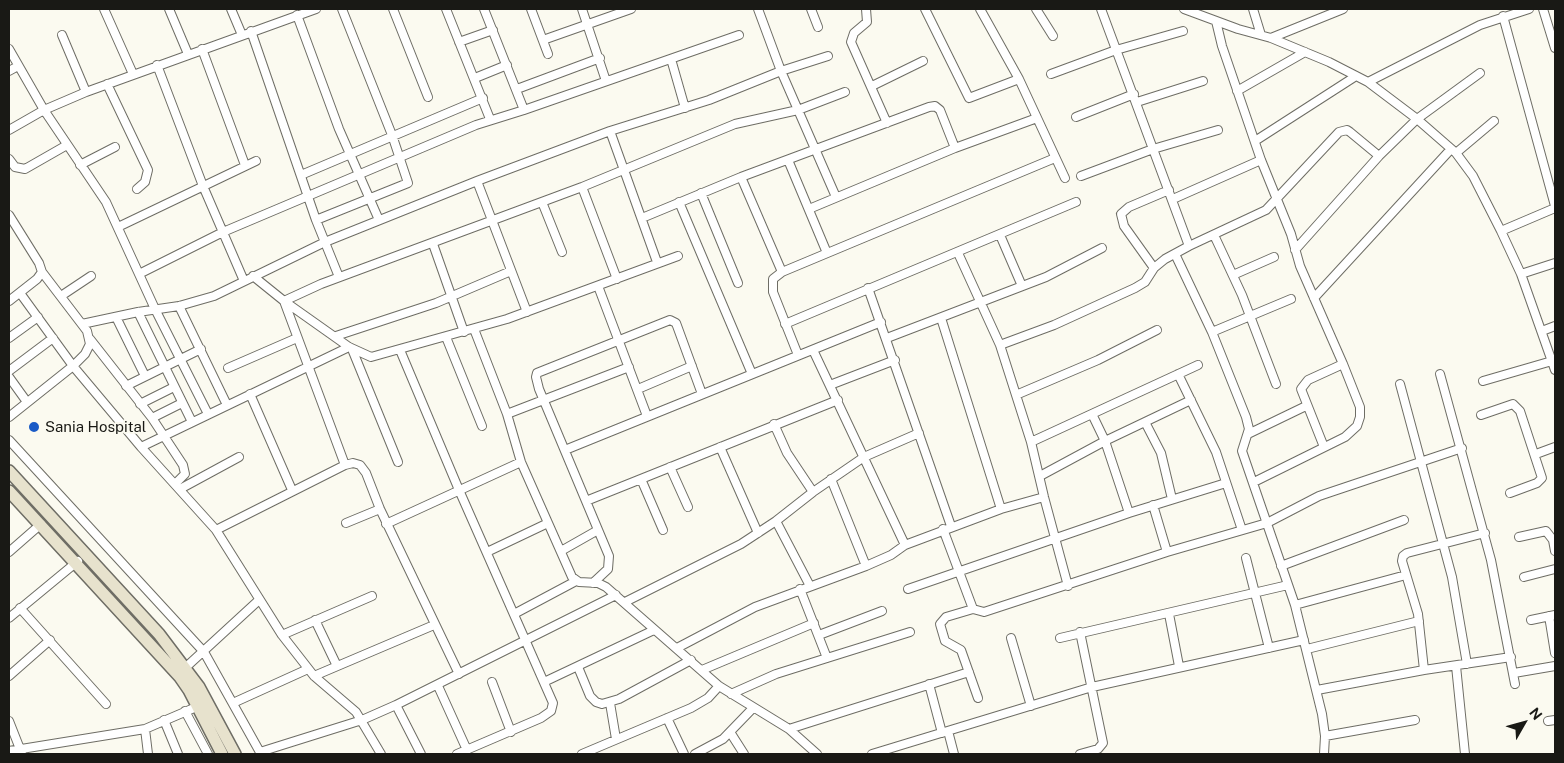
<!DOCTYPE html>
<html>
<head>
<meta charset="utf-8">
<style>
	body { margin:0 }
	#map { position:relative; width:1564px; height:763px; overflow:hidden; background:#fbfaf0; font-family:"Public Sans",sans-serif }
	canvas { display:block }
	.frame { position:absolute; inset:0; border:10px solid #191915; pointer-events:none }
	.north { position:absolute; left:1499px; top:698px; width:50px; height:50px; -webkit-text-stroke:4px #fbfaf0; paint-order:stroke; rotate:52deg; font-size:14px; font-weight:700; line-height:20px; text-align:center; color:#191915 }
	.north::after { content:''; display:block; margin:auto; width:18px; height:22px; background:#191915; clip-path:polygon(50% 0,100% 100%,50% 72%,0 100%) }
</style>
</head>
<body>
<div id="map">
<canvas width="1564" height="763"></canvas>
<div class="frame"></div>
<div class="north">N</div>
</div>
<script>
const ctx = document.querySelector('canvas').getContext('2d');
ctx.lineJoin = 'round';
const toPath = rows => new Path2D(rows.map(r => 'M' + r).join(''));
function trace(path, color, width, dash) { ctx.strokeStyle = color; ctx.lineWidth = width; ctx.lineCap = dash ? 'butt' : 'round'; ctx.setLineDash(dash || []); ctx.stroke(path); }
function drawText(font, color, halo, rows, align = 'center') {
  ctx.font = font + ' "Public Sans",sans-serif'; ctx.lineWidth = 4; ctx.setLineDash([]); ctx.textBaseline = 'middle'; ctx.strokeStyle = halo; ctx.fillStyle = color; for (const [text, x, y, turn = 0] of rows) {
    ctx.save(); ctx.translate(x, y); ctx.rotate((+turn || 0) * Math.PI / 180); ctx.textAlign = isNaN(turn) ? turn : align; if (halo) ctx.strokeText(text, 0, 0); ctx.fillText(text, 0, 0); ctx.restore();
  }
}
const minor = toPath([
	[104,9,133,74],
	[169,9,188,54],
	[231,9,242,35],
	[393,9,428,97],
	[446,9,490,119],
	[484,9,524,110],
	[531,9,548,54],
	[582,9,606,81],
	[758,9,781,71,836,197],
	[811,9,818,27],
	[866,9,867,22,854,33,851,42,887,123],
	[925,9,969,98,1019,79],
	[980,9,1019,79,1065,178],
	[1036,9,1053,36],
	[1101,9,1189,246],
	[1184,9,1238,29,1271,38,1329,62,1368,82,1417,119,1456,153,1473,176,1501,231,1521,274,1555,370],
	[1253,9,1261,35],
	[1543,9,1555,48],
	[297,15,339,129,379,220],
	[1503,16,1555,206],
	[1216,21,1222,46,1261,160,1291,234,1300,266,1343,364,1360,407,1360,417,1357,426,1345,437,1254,482],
	[251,31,316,220,339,277],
	[62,35,86,92],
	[1271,38,1343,9],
	[543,40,631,9],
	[459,42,493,30],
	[9,49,44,110,106,202,155,309,208,414],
	[202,49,245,165],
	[671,59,685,108],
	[157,65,203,186,244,281],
	[9,71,18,66],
	[1051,74,1116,50,1183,31],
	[475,78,507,65],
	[1368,82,1480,25,1529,9],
	[107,84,148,170,145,182,137,189],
	[872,86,923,61],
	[517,89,600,58],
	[1237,91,1305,52],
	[1137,102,1203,81],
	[1076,117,1134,94],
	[9,130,44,110,86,92,316,9],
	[610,131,657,262],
	[1255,141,1356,76],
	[1456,153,1494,121],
	[9,159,15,167,25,169,67,145],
	[788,160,827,253],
	[80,165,115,147],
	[301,175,483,98],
	[1081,176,1153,149,1218,130],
	[741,177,782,272,1055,158],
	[477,181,527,312],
	[582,187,617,279],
	[1169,190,1129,207,1121,214,1124,226,1154,268,1165,259,1189,246,1266,210,1339,132,1347,130,1350,132,1379,156],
	[701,193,738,283],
	[1173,199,1261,160],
	[542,202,562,252],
	[679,202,752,374],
	[809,209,955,148,1037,118],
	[9,215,39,263,42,272,37,279,9,301],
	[642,218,741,177,929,107,935,106,940,110,955,148],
	[316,220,408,183,392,135,342,9],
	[118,227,256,161],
	[1501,231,1555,208],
	[1000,235,1022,286],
	[1214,235,1242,295,1276,384],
	[433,244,464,332],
	[1295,250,1379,156,1417,119,1480,73],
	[958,253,1000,345,1031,442,1044,497,1068,586],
	[1175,254,1212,332,1246,417,1249,429,1242,451,1295,605,1322,714,1325,736,1324,754],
	[782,272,773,279,773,292,798,355],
	[139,274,223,232,476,125,524,110,739,35],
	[1521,274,1555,263],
	[1233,275,1274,257],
	[253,276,284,301,349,347,371,357,507,319,678,256],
	[598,286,647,416],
	[868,288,951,526],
	[20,293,73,366,141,447,216,530,282,635,314,676,356,712,381,754],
	[61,296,91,276],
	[1314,298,1451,149],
	[179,306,227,405],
	[138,312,192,422],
	[116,317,145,376],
	[941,318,1001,509],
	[82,324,138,312,179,306,214,296,325,242,477,181,610,131,709,100,781,71,828,56],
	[785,324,1076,202],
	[474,329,507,414,521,462,572,577,579,582,598,583,606,587,719,686,789,729,817,754],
	[1542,331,1555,326],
	[1212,332,1291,299],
	[336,336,436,303,511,271],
	[446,337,482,426],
	[9,338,38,317],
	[887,338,1046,277,1102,248],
	[90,339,152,418,183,465,185,474,175,484],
	[1000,345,1054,325,1135,288,1145,282,1154,268],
	[352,349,398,462],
	[400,350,459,490,553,703,551,711,541,718,457,754],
	[813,350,905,545],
	[228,368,297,338],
	[9,371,53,338],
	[1178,374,1216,452,1242,530],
	[1440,374,1491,560,1515,684],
	[9,377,27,402],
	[1483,381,1552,361],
	[1400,384,1452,577,1467,664],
	[830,385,895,360],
	[126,386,201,349],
	[638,389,692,366],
	[250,394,292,490],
	[1016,395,1098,360,1157,330],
	[140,404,174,387],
	[507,414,629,367],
	[1092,414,1105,441,1129,513],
	[1481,415,1513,404,1520,411,1542,478,1537,483,1510,493],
	[9,417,73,366,85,354,90,344,87,331,42,272],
	[152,418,182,403],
	[1145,422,1161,453,1172,499],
	[774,424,787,453,813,492],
	[1248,434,1306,406],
	[9,440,204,652,261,754],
	[1031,442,1198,365],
	[141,447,349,347],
	[720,447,758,533],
	[1324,447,1301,389,1308,380,1343,364],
	[565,450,881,322],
	[1536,454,1555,447],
	[345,465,284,301,321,284,582,187,735,124,798,110,845,92],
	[670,467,688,507],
	[1040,476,1105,441,1191,400],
	[641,479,663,530],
	[831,479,866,566],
	[180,489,239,457],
	[586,501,838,400],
	[1153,505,1167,552],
	[776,521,810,586],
	[346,523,380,509],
	[386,524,521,462],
	[943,529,973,609,984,612,1167,552,1267,523,1319,496,1462,448],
	[216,530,345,465,353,463,360,465,366,473,380,509,459,674],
	[1519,537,1546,531,1553,540,1555,551],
	[561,551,598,530],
	[9,552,41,524],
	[487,552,548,523],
	[1246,558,1269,648],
	[1281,566,1404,520],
	[1524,577,1555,569],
	[593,583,608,569,609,556,539,389,536,377,537,373,670,320,676,323,702,394],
	[800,589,827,658],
	[908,589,1129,513,1226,483],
	[625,602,741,544,776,521,813,492,864,457,919,433],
	[1295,605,1406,575],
	[20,608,106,704],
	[973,609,946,617,940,624,945,641,961,650,978,698],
	[514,614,576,581],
	[1169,614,1179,666],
	[1549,616,1555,653],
	[9,618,78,561],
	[315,620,337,666],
	[1531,620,1555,615],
	[282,635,372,596],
	[819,635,882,611],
	[1011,638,1031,706],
	[1060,638,1288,585],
	[677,648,755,607,866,566,891,555,905,545,1001,509,1044,497],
	[1307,649,1419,621],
	[1456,666,1465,754],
	[578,667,590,696,596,702,602,704,619,699,691,660],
	[185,668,259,600],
	[702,670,814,623],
	[1424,670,1418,614,1402,561,1403,556,1407,553,1485,533],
	[1514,673,1555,666],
	[9,676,50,640],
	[314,676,434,625],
	[492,682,511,732],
	[544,682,654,630],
	[929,684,942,733],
	[438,686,467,750],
	[1317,690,1424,670,1511,657],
	[731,694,776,674,910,632],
	[233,703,308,669],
	[610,703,616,739],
	[396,705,421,754],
	[185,711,208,754],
	[667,718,684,754],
	[164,720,178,754],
	[9,721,22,754],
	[1548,721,1555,720],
	[145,729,148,754],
	[789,729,969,672],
	[948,731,954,754],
	[730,732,744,754],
	[1325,736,1415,720],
	[9,751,145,729,201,705],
	[260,752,362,720,396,705,616,595],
	[582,754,691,708,708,698,719,686],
	[695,754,723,739,753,708],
	[872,754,1092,687,1304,640],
	[1080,754,1098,749,1103,743,1080,632]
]);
const secondary = toPath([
	[9,471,159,634,199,687,235,754],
	[9,491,180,677,189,690,222,754]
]);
trace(minor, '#6e6d65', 10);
trace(secondary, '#6e6d65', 14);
trace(minor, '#fff', 8);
trace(secondary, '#e7e2cd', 11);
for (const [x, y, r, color] of [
	[34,427,6,"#195ac6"]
]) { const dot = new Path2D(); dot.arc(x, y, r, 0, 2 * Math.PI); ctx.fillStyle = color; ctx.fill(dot); trace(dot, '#fbfaf0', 2); }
drawText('15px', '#191915', '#fbfaf0', [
	["Sania Hospital",45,427]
], 'left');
</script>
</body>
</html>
